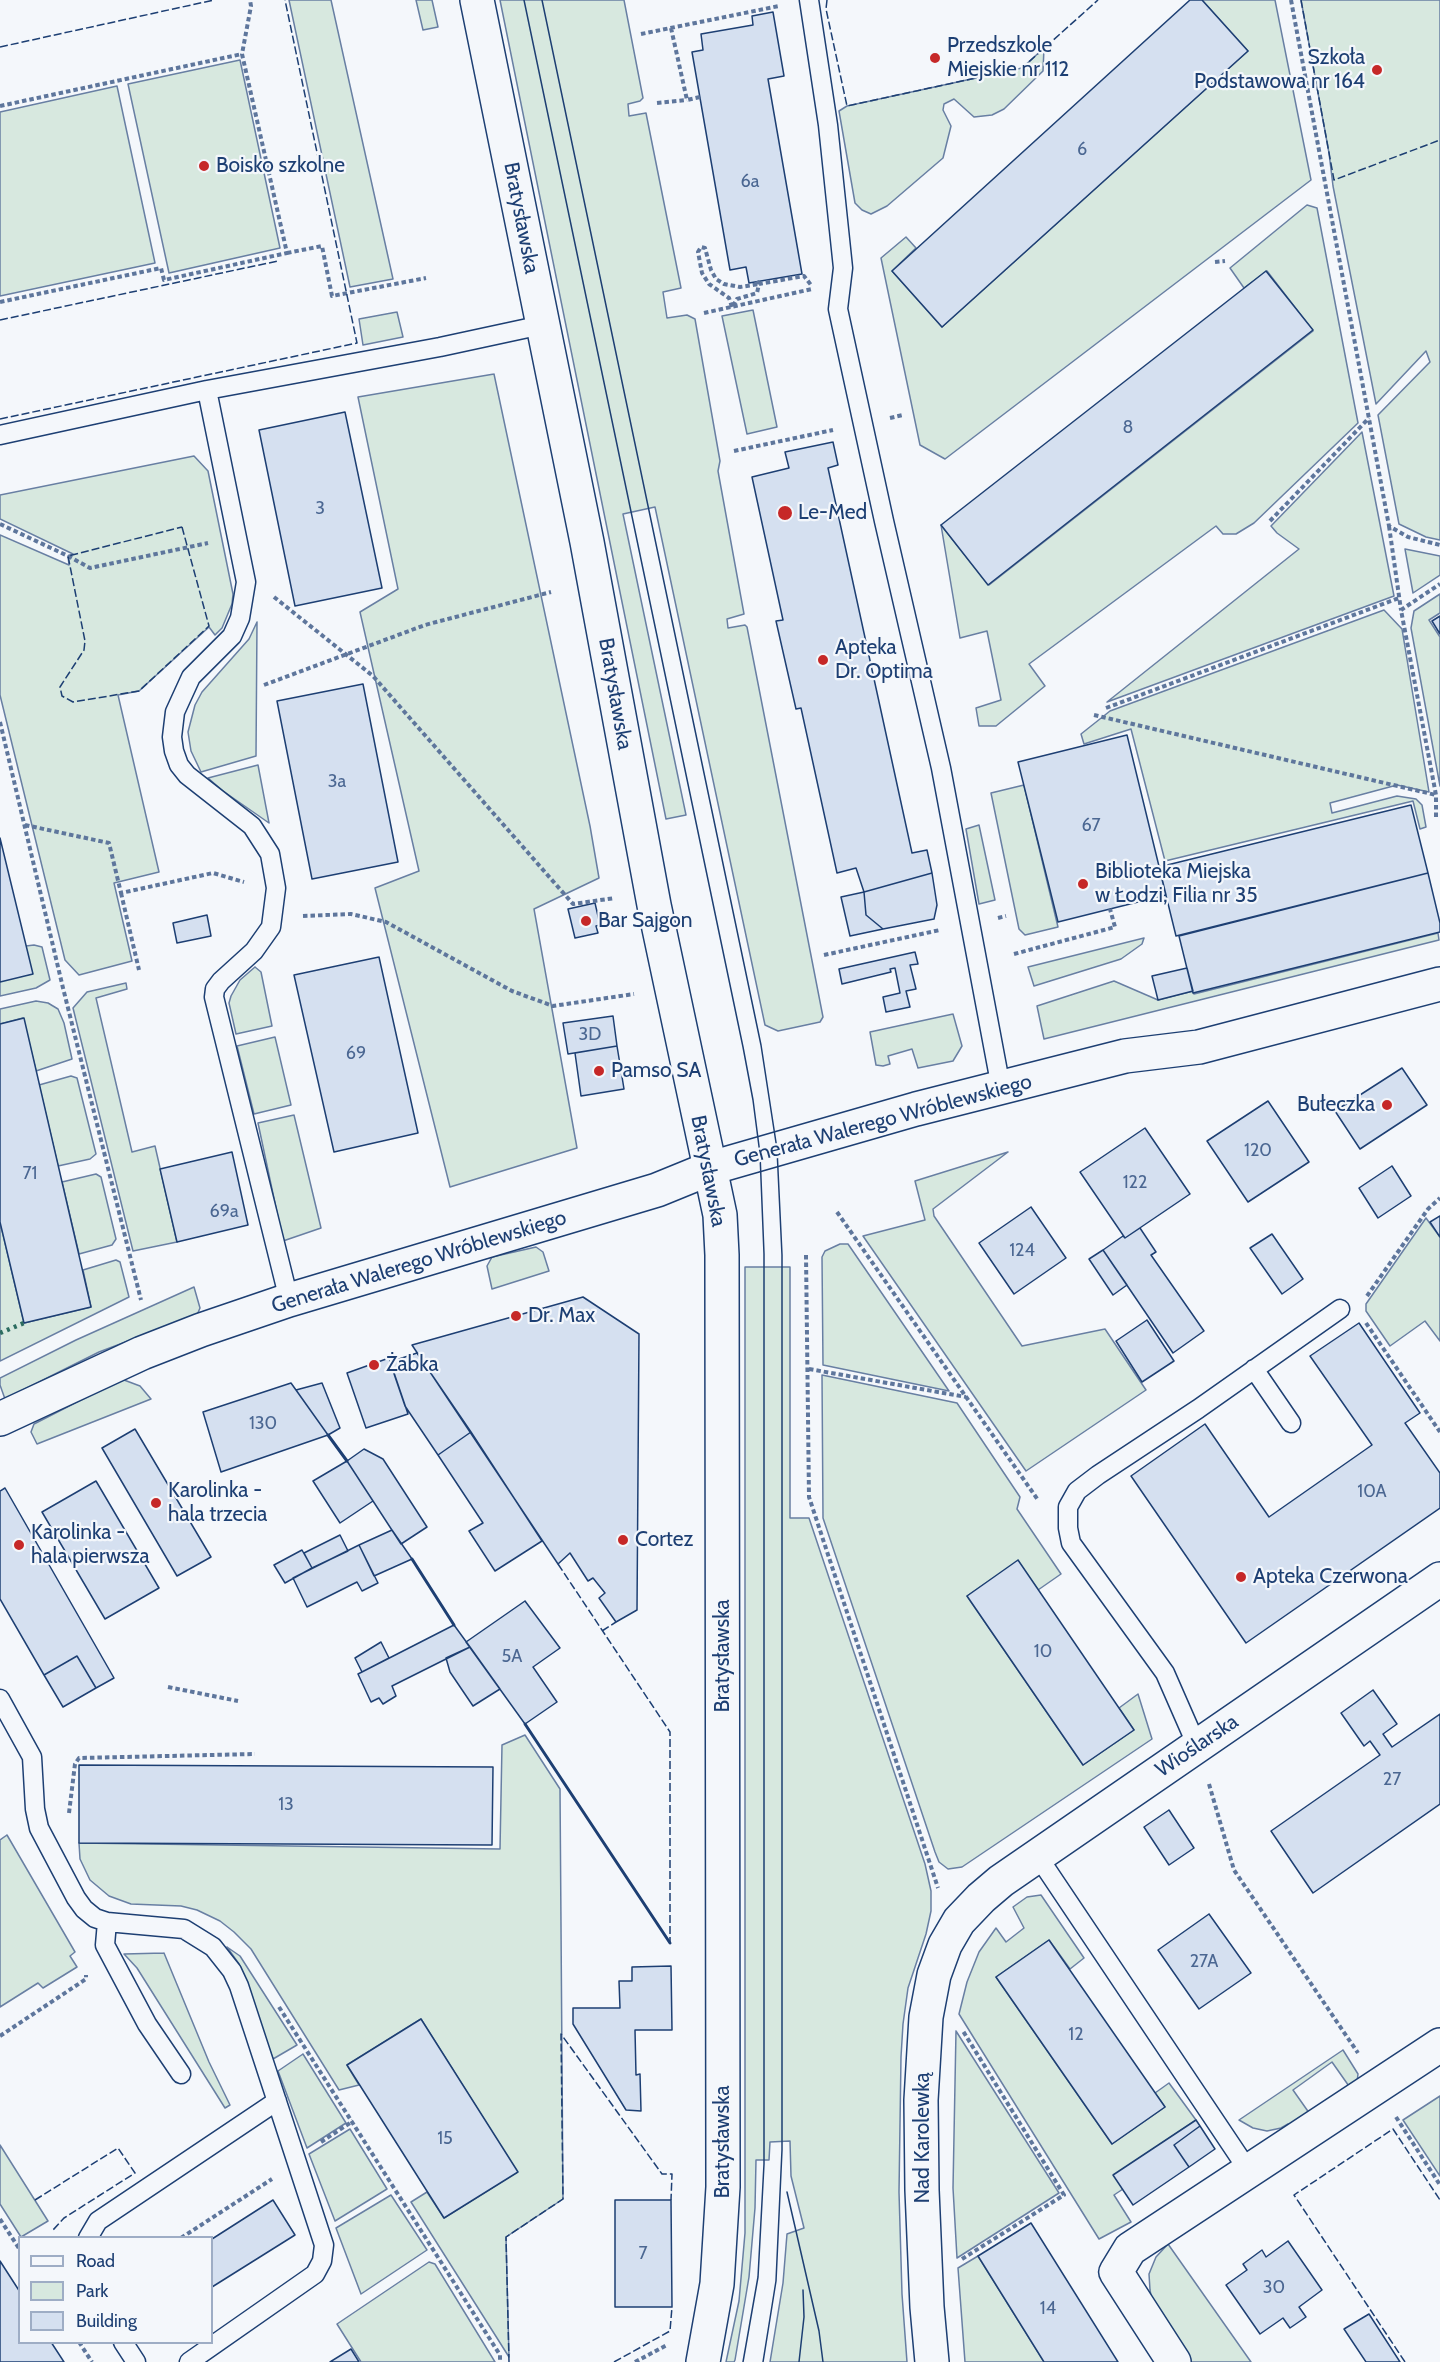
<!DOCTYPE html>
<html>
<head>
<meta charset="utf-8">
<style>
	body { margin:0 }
	#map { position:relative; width:1440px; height:2362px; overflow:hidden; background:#f4f7fb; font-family:Cabin,sans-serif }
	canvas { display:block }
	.legend { position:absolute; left:18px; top:2236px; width:195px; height:108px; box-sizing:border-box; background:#f4f7fb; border:2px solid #9eadc5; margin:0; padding:8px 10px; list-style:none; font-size:18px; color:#1d3f73 }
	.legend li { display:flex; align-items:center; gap:12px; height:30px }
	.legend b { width:30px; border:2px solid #9eadc5 }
</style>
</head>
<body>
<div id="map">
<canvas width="1440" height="2362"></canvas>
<ul class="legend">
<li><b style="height:8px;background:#f4f7fb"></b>Road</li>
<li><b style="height:16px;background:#d7e8df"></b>Park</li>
<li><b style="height:16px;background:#d5e0f0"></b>Building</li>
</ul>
</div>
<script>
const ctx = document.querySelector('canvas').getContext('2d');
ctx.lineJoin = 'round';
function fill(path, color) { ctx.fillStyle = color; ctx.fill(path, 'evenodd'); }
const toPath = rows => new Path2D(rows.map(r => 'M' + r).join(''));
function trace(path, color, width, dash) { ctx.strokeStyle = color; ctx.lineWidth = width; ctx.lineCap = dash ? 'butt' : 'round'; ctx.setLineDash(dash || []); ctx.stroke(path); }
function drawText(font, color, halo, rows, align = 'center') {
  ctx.font = font + ' Cabin,sans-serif'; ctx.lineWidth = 4.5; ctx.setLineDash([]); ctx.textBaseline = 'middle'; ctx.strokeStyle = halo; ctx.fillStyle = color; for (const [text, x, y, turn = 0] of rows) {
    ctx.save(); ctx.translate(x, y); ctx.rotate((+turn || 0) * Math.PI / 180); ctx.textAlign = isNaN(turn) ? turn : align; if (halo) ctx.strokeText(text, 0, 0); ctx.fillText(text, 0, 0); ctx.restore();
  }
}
const green = toPath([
	[289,0,331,0,393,279,350,287,289,0],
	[416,0,432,0,438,27,423,30,416,0],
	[500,0,624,0,643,98,640,101,628,104,629,116,646,113,681,288,663,292,667,318,687,315,695,319,720,461,718,471,744,614,727,619,728,628,745,625,747,627,823,1017,820,1022,778,1031,765,1025,655,507,623,514,686,815,666,819,500,0],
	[1202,0,1275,0,1311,180,945,459,920,445,881,258,906,237,916,248,892,271,942,327,1248,51,1202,0],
	[1301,0,1440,0,1440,540,1426,537,1399,524,1378,415,1430,362,1426,351,1376,404,1333,186,1329,153,1301,0],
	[1044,48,1043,71,1004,109,992,115,974,117,954,99,944,104,943,110,951,126,943,158,887,206,871,214,862,210,855,203,839,111,847,106,1022,68,1044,48],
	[240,60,280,248,169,273,128,84,240,60],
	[117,86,155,263,0,296,0,112,117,86],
	[1307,205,1317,208,1358,423,1254,523,1236,534,1223,534,1216,526,1029,664,1045,686,996,726,979,726,976,708,1001,700,987,631,960,638,941,525,989,585,1313,331,1267,271,1244,288,1230,268,1307,205],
	[753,310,777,427,747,434,722,316,753,310],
	[397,312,403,337,363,345,359,319,397,312],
	[494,374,590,826,599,878,534,909,577,1148,450,1187,375,888,419,871,360,612,398,589,358,397,494,374],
	[1362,432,1394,596,1107,702,1299,549,1277,533,1271,526,1362,432],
	[194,456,208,471,233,594,232,604,222,628,215,635,209,627,139,691,118,695,159,872,114,883,132,961,79,975,65,960,0,695,0,535,69,565,68,556,73,554,0,519,0,495,194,456],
	[1405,549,1440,556,1440,575,1413,593,1405,549],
	[1440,594,1440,613,1429,620,1440,637,1440,786,1411,628,1414,611,1440,594],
	[1384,610,1402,629,1429,792,1397,785,1330,803,1332,813,1397,796,1416,799,1422,805,1426,827,1420,829,1413,801,1165,861,1131,729,1084,744,1081,734,1110,711,1384,610],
	[257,622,256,756,201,772,191,751,188,732,195,705,202,692,249,639,257,622],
	[258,765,269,823,223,791,208,778,258,765],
	[1024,785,1058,927,1025,935,1019,929,991,793,1024,785],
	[979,825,995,900,979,904,966,829,979,825],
	[1438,933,1439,940,1044,1039,1037,1006,1114,981,1158,1000,1193,991,1194,994,1438,933],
	[1144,938,1142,944,1121,959,1034,986,1028,967,1144,938],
	[34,945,42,947,50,980,36,988,0,996,0,982,26,946,34,945],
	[255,967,261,972,272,1026,236,1034,229,1003,231,996,240,980,255,967],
	[126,983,127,989,96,998,132,1152,155,1146,177,1242,133,1251,73,1008,87,992,126,983],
	[36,1001,48,1003,58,1009,64,1023,72,1059,36,1071,23,1018,0,1024,0,1009,36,1001],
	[953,1014,962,1046,953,1061,918,1068,912,1049,888,1056,890,1064,883,1066,876,1065,870,1032,953,1014],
	[275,1037,291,1105,254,1114,237,1046,275,1037],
	[71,1076,77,1078,96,1154,90,1159,58,1166,39,1085,71,1076],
	[294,1115,321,1228,283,1241,258,1123,294,1115],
	[1008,1152,933,1209,934,1216,1022,1346,1105,1329,1146,1390,1026,1471,863,1236,925,1220,915,1181,1008,1152],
	[96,1174,101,1177,116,1239,112,1245,79,1254,62,1182,96,1174],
	[1426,1218,1440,1237,1440,1341,1425,1321,1390,1346,1366,1311,1366,1304,1426,1218],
	[0,1222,24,1323,91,1307,83,1270,116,1260,120,1262,129,1297,0,1361,0,1222],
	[840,1244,848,1244,949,1391,823,1365,822,1257,825,1251,840,1244],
	[536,1247,543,1252,549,1271,492,1289,487,1266,492,1257,536,1247],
	[745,1267,790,1267,790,1518,809,1518,925,1864,931,1891,931,1911,926,1934,908,1988,903,2024,901,2057,899,2192,902,2294,907,2362,770,2362,783,2283,787,2234,804,2228,791,2176,790,2141,770,2142,769,2160,756,2160,755,2208,749,2277,735,2360,734,2362,726,2362,739,2301,745,2233,745,1267],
	[194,1287,200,1308,197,1315,99,1352,5,1399,0,1385,0,1378,76,1340,194,1287],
	[822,1375,957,1403,1020,1497,1017,1509,1061,1574,1038,1590,1018,1561,967,1596,1083,1765,1134,1730,1119,1708,1138,1694,1152,1739,962,1867,948,1869,939,1862,935,1852,823,1518,822,1375],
	[124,1380,140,1386,151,1399,37,1444,31,1432,34,1424,116,1382,124,1380],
	[525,1735,560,1789,563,2199,506,2237,509,2357,411,2202,427,2192,444,2218,517,2172,421,2019,347,2065,359,2085,339,2090,251,1949,234,1932,220,1921,197,1910,181,1906,131,1904,109,1896,90,1880,80,1859,79,1843,500,1849,502,1745,525,1735],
	[7,1835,75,1952,70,1956,77,1967,43,1988,38,1983,0,2007,0,1840,7,1835],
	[1041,1895,1084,1958,1070,1969,1049,1940,996,1977,1112,2144,1165,2107,1155,2093,1169,2083,1196,2120,1114,2175,1123,2189,1114,2195,1131,2222,1099,2239,959,2014,967,1982,979,1952,996,1928,1006,1942,1024,1928,1013,1907,1027,1897,1041,1895],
	[227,1947,240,1956,297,2045,273,2059,239,1964,227,1947],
	[164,1953,209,2062,230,2105,225,2108,137,1968,124,1954,164,1953],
	[956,2031,1059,2193,957,2258,953,2188,956,2031],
	[1343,2050,1358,2074,1357,2082,1351,2089,1332,2062,1293,2090,1312,2117,1294,2130,1288,2124,1281,2128,1267,2131,1253,2128,1239,2120,1343,2050],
	[303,2054,346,2123,307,2148,278,2071,303,2054],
	[1440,2096,1440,2176,1403,2120,1440,2096],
	[350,2129,387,2189,335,2221,309,2154,350,2129],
	[0,2145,48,2221,21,2237,0,2204,0,2145],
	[391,2195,427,2250,361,2294,336,2228,391,2195],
	[1168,2244,1251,2362,1190,2362,1152,2301,1150,2290,1149,2274,1156,2257,1168,2244],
	[978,2256,1044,2362,965,2362,958,2268,978,2256],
	[429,2262,435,2264,495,2362,361,2362,337,2324,429,2262]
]);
fill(green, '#d7e8df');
trace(green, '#687fa3', 1.5);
const building = toPath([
	[1190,0,1202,0,1248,51,942,327,892,271,1190,0],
	[773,12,784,76,768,79,802,274,749,283,746,267,730,270,692,52,703,50,701,34,753,25,752,16,773,12],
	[1266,271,1313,330,988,585,941,525,1266,271],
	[345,412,382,588,295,606,259,430,345,412],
	[833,442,838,465,828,468,912,853,927,850,932,873,864,892,856,868,837,873,801,708,796,709,776,621,783,620,752,477,789,468,785,452,833,442],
	[1440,616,1440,634,1432,621,1440,616],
	[363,684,398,862,312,879,277,701,363,684],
	[1127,735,1166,895,1058,922,1018,762,1127,735],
	[1411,805,1428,873,1176,936,1159,867,1411,805],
	[0,838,33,974,0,982,0,838],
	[932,873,937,905,934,919,883,929,866,915,864,892,932,873],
	[1428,873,1440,923,1440,932,1193,993,1179,936,1428,873],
	[864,892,866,915,883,929,850,936,841,897,864,892],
	[595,903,600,925,596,926,598,933,575,938,568,909,595,903],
	[207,915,211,936,177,943,173,923,207,915],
	[915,952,918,964,910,965,916,989,906,991,910,1007,886,1012,883,997,900,993,895,968,890,969,891,972,842,984,839,969,915,952],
	[379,957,418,1133,334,1152,294,975,379,957],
	[1187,968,1193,991,1158,1000,1152,976,1187,968],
	[613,1016,617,1046,568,1054,563,1023,613,1016],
	[24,1018,91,1307,24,1323,0,1222,0,1024,24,1018],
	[617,1046,624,1089,581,1096,575,1053,617,1046],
	[1402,1068,1427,1105,1360,1149,1335,1111,1402,1068],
	[1268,1101,1309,1162,1248,1202,1207,1141,1268,1101],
	[1145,1128,1190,1194,1125,1238,1080,1172,1145,1128],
	[232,1152,248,1225,177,1242,160,1169,232,1152],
	[1392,1166,1411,1196,1378,1218,1359,1188,1392,1166],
	[1031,1207,1066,1258,1014,1294,979,1243,1031,1207],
	[1440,1216,1440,1237,1430,1222,1440,1216],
	[1140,1228,1156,1252,1151,1255,1204,1331,1173,1353,1103,1250,1123,1236,1125,1238,1140,1228],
	[1272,1234,1303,1279,1282,1294,1250,1248,1272,1234],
	[1103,1250,1127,1285,1113,1295,1089,1259,1103,1250],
	[583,1297,639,1334,637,1610,616,1622,599,1598,605,1593,593,1578,588,1581,570,1553,558,1564,412,1345,583,1297],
	[1147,1320,1174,1361,1142,1382,1116,1341,1147,1320],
	[1359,1323,1420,1413,1405,1423,1440,1473,1440,1508,1246,1643,1131,1476,1205,1424,1269,1517,1372,1445,1310,1356,1359,1323],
	[417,1353,471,1432,438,1455,405,1406,390,1362,417,1353],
	[389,1358,408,1414,366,1428,347,1373,389,1358],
	[291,1383,328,1435,221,1472,203,1412,291,1383],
	[322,1383,340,1428,328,1435,296,1390,322,1383],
	[135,1429,211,1557,177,1576,102,1448,135,1429],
	[471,1432,542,1541,495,1571,469,1531,483,1523,438,1455,471,1432],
	[364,1449,383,1459,427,1527,401,1544,347,1461,364,1449],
	[347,1461,373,1501,340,1523,313,1481,347,1461],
	[96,1481,159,1588,105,1619,42,1512,96,1481],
	[5,1488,114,1678,96,1688,77,1656,44,1675,0,1599,0,1491,5,1488],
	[392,1530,412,1559,374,1576,359,1545,392,1530],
	[340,1535,348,1551,312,1568,304,1553,340,1535],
	[359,1545,378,1583,362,1591,357,1582,307,1607,293,1578,359,1545],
	[302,1550,312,1568,285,1583,274,1565,302,1550],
	[1018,1560,1134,1730,1083,1765,967,1596,1018,1560],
	[525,1601,560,1648,533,1667,557,1702,525,1724,466,1642,525,1601],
	[454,1625,470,1647,392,1686,396,1696,383,1704,379,1698,371,1702,358,1674,454,1625],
	[381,1642,389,1658,362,1672,355,1658,381,1642],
	[470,1647,500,1689,473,1706,450,1672,446,1658,470,1647],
	[77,1656,96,1688,63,1707,44,1675,77,1656],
	[1373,1690,1397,1724,1383,1734,1392,1747,1440,1714,1440,1804,1313,1893,1271,1831,1380,1755,1370,1741,1364,1746,1341,1713,1373,1690],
	[79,1765,493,1767,492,1845,79,1843,79,1765],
	[1169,1810,1194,1848,1169,1865,1144,1827,1169,1810],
	[1209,1914,1251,1973,1199,2009,1158,1950,1209,1914],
	[1049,1940,1165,2107,1112,2144,996,1977,1049,1940],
	[671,1966,672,2030,635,2030,636,2075,640,2074,641,2111,626,2110,573,2024,573,2008,620,2008,619,1981,632,1981,632,1967,671,1966],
	[421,2019,518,2172,444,2218,347,2065,421,2019],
	[1196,2120,1200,2126,1174,2145,1189,2167,1133,2205,1113,2175,1196,2120],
	[1200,2126,1215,2149,1189,2167,1174,2145,1200,2126],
	[273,2200,295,2235,212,2287,212,2239,273,2200],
	[615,2200,671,2200,672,2307,615,2307,615,2200],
	[1031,2223,1118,2362,1044,2362,978,2256,1031,2223],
	[1288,2241,1322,2290,1299,2307,1306,2317,1290,2328,1283,2318,1260,2334,1226,2285,1247,2270,1243,2264,1262,2250,1266,2257,1288,2241],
	[0,2261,20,2292,20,2342,51,2342,64,2362,0,2362,0,2261],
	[1369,2314,1400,2362,1366,2362,1344,2329,1369,2314],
	[351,2349,359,2362,330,2362,351,2349]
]);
fill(building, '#d5e0f0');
trace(building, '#1d3f73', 1.5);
const lane = toPath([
	[809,0,828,125,843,268,838,309,884,521,941,768,1001,1088],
	[207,390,246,582,240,618,232,636,191,677,175,712,172,737,174,751,179,765,187,775,252,826,270,854,276,888,271,927,254,951,221,981,215,989,214,997,289,1300],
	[0,435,207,390,440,347,542,325],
	[1254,1369,1291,1423],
	[0,1699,32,1757,35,1809,39,1828,76,1898,84,1909,95,1918,107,1922,184,1929,213,1947,232,1971,239,1986,324,2245,322,2261,315,2274,189,2362],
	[1197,1746,1165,1673,1071,1543,1068,1528,1068,1507,1077,1491,1098,1475,1198,1409,1340,1309],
	[1037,1855,1248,2170],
	[107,1922,105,1945,147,2024,181,2074],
	[88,2238,98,2221,277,2101],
	[123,2342,136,2362]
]);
const street = toPath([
	[0,1419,142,1353,201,1330,289,1300,657,1190,711,1168,916,1109,1125,1056,1199,1047,1440,984],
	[932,2362,927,2307,922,2190,921,2100,926,2017,934,1975,945,1945,959,1921,981,1898,1001,1881,1440,1579],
	[1174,2362,1116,2272,1130,2249,1440,2045]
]);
const secondary = toPath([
	[477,0,587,542,654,905,720,1215,722,1255,723,2187,717,2284,703,2362]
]);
trace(lane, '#1d3f73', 21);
trace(street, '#1d3f73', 36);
trace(secondary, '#1d3f73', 36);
trace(toPath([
	[1291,0,1389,526,1408,537,1440,545],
	[671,28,687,100,700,97],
	[641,34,779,6],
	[657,103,687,100],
	[0,106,242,54],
	[287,253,322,246,332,296,426,278],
	[1215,262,1225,261],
	[0,302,161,268,164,280,287,253,242,54,251,6,250,0],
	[733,306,737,299,757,293,759,284,804,276,811,285],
	[732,307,729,298,709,284,702,273,698,252,701,247,705,248,711,270,716,279,724,284,740,287,759,284,757,281],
	[704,313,812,289],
	[890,418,903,415],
	[734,451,833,430],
	[1270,521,1369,418],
	[0,524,68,556,90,568,208,543],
	[1389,526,1401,610],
	[274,597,373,676,573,904,615,898],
	[264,685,425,625,551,592],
	[1106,708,1399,598],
	[1094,715,1436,795],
	[0,722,63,988,141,1300],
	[1436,817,1436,795,1401,610,1440,584],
	[25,825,109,843,121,893,213,873,244,882],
	[121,893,139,970],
	[303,916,351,914,386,922,512,991,553,1006,634,994],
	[998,918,1006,916],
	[1014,954,1115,927,1110,909],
	[824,955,940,930],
	[837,1212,1038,1500],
	[806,1255,809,1497,938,1888],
	[1367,1296,1428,1209,1440,1198],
	[1366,1323,1440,1432],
	[809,1369,966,1397],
	[168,1687,238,1701],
	[1209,1784,1234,1870,1358,2053],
	[69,1813,75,1764,79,1758,255,1754],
	[279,2007,500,2355,500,2362],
	[0,2036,86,1979,86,1975],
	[1396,2117,1440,2185],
	[321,2142,353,2121],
	[0,2219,20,2250],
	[181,2238,272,2179],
	[962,2259,1064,2195,963,2031],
	[79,2342,92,2362],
	[635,2362,667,2345]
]), '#5e769c', 4, [4.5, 3]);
trace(lane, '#f4f7fb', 18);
trace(street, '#f4f7fb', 33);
trace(secondary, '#f4f7fb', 33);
trace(toPath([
	[524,0,743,1047,753,1100,760,1154,764,1254,764,2164,758,2277,743,2362],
	[542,0,761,1045,777,1149,782,1255,782,2150,776,2281,763,2362],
	[787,2192,819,2331,823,2362],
	[799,2362,804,2317,803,2290]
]), '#1d3f73', 1.5);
trace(toPath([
	[0,1333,24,1323]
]), '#2c6c60', 4.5, [3, 4.5]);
trace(toPath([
	[827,0,826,9,847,106,1022,68,1098,0],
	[1301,0,1334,180,1440,140],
	[0,47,214,0],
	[0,320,278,261],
	[0,419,357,343,285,0],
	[182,527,209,626,139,691,73,702,62,696,60,687,84,650,85,641,68,556,182,527],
	[558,1564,670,1732,670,1943],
	[602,1631,616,1622],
	[35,2200,118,2148,135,2173,64,2218,53,2230],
	[509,2362,506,2237,563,2199,561,2034,662,2174,672,2174,671,2200],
	[614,2362,670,2331,672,2307],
	[1405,2362,1294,2195,1393,2129,1440,2200]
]), '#1d3f73', 1.5, [8, 3]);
trace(toPath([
	[328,1435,347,1461],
	[412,1559,454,1625],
	[525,1724,670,1943]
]), '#1d3f73', 3);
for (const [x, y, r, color] of [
	[935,58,6,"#c62828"],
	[1377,70,6,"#c62828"],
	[204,166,6,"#c62828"],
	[785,513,8,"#c62828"],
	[823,660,6,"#c62828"],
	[1083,884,6,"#c62828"],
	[586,921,6,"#c62828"],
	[599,1071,6,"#c62828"],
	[1387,1105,6,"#c62828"],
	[516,1316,6,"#c62828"],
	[374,1365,6,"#c62828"],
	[156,1503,6,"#c62828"],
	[623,1540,6,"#c62828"],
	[19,1545,6,"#c62828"],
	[1241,1577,6,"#c62828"]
]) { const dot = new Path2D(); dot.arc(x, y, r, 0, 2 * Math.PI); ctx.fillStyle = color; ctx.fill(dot); trace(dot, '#f4f7fb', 2); }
drawText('18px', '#4b6792', null, [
	["6",1082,150],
	["6a",750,182],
	["8",1128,428],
	["3",320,509],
	["3a",337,782],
	["67",1091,826],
	["3D",590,1035],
	["69",356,1054],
	["120",1258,1151],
	["71",30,1174],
	["122",1135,1183],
	["69a",224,1212],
	["124",1022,1251],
	["130",263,1424],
	["10A",1372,1492],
	["10",1043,1652],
	["5A",512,1657],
	["27",1392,1780],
	["13",286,1805],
	["27A",1204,1962],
	["12",1076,2035],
	["15",445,2139],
	["7",643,2254],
	["30",1274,2288],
	["14",1048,2309]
]);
drawText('21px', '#1d3f73', '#f4f7fb', [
	["Przedszkole",947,46],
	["Miejskie nr 112",947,70],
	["Szkoła",1365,58,"right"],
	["Podstawowa nr 164",1365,82,"right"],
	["Boisko szkolne",216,166],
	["Le-Med",798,513],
	["Apteka",835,648],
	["Dr. Optima",835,672],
	["Biblioteka Miejska",1095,872],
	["w Łodzi, Filia nr 35",1095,896],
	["Bar Sajgon",598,921],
	["Pamso SA",611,1071],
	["Bułeczka",1375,1105,"right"],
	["Dr. Max",528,1316],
	["Żabka",386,1365],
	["Karolinka -",168,1491],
	["hala trzecia",168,1515],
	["Karolinka -",31,1533],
	["hala pierwsza",31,1557],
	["Cortez",635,1540],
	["Apteka Czerwona",1253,1577]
], 'left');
drawText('21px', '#1d3f73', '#f4f7fb', [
	["Bratysławska",521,218,79],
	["Bratysławska",615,694,80],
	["Generała Walerego Wróblewskiego",883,1121,-15],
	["Bratysławska",708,1171,79],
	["Generała Walerego Wróblewskiego",419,1262,-17],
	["Bratysławska",723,1656,-90],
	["Wioślarska",1197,1746,-34],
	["Nad Karolewką",923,2138,-90],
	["Bratysławska",723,2142,-90]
]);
</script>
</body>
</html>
